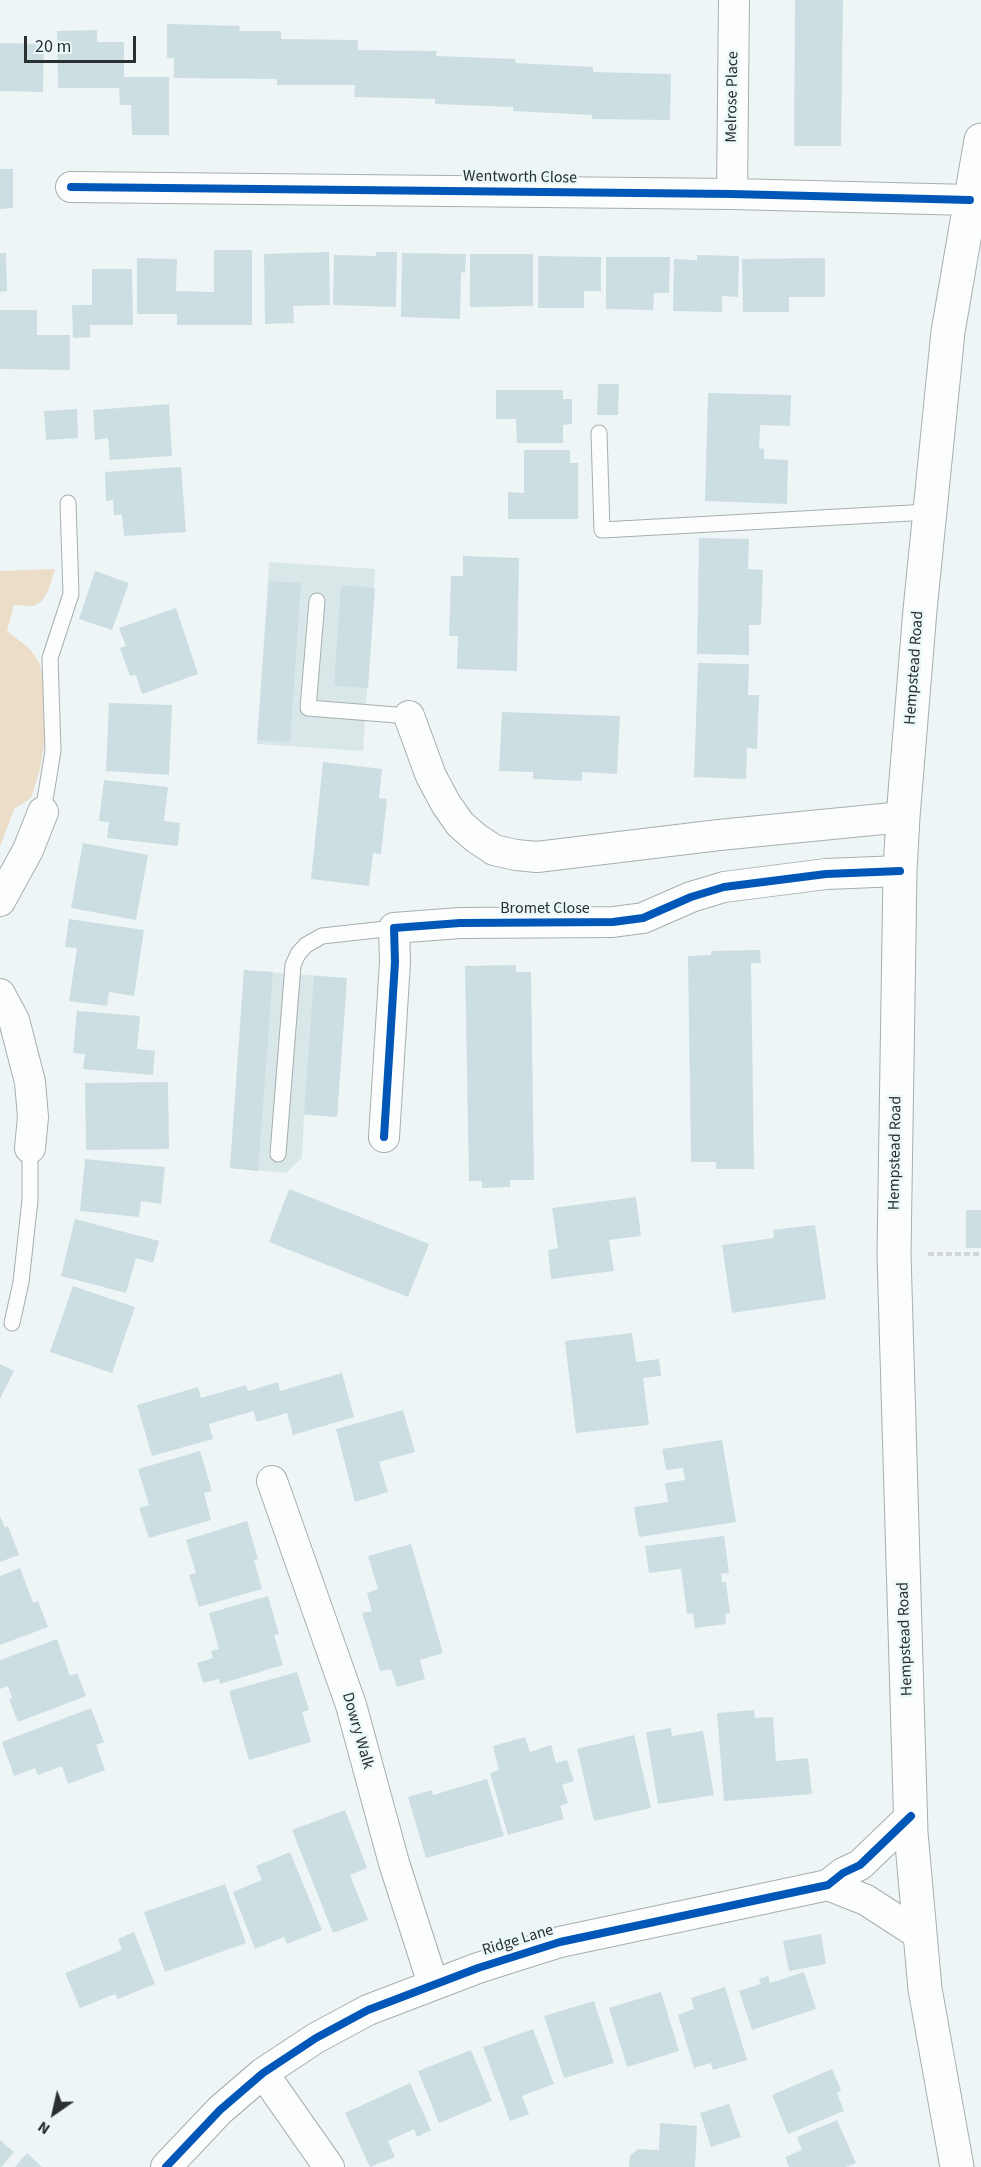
<!DOCTYPE html>
<html>
<head>
<meta charset="utf-8">
<style>
	body { margin:0 }
	#map { position:relative; width:981px; height:2167px; overflow:hidden; background:#eef5f6; font-family:"Source Sans 3",sans-serif }
	canvas { display:block }
	.north { position:absolute; left:24px; top:2083px; width:60px; height:60px; -webkit-text-stroke:4px #ebf8fa; paint-order:stroke; rotate:214deg; font-size:16px; font-weight:700; line-height:24px; text-align:center; color:#2a2f2f }
	.north::after { content:''; display:block; margin:auto; width:21px; height:27px; background:#2a2f2f; clip-path:polygon(50% 0,100% 100%,50% 72%,0 100%) }
	.scale { position:absolute; left:24px; top:36px; width:112px; height:27px; box-sizing:border-box; border:3px solid #2a2f2f; border-top:0; padding-left:8px; font-size:18px; line-height:21px; white-space:nowrap; color:#2a2f2f; -webkit-text-stroke:4px #ebf8fa; paint-order:stroke }
</style>
</head>
<body>
<div id="map">
<canvas width="981" height="2167"></canvas>
<div class="north">N</div>
<div class="scale">20 m</div>
</div>
<script>
const ctx = document.querySelector('canvas').getContext('2d');
ctx.lineJoin = 'round';
function fill(path, color) { ctx.fillStyle = color; ctx.fill(path, 'evenodd'); }
const toPath = rows => new Path2D(rows.map(r => 'M' + r).join(''));
function trace(path, color, width, dash) { ctx.strokeStyle = color; ctx.lineWidth = width; ctx.lineCap = dash ? 'butt' : 'round'; ctx.setLineDash(dash || []); ctx.stroke(path); }
function drawText(font, color, halo, rows, align = 'center') {
  ctx.font = font + ' "Source Sans 3",sans-serif'; ctx.lineWidth = 5; ctx.setLineDash([]); ctx.textBaseline = 'middle'; ctx.strokeStyle = halo; ctx.fillStyle = color; for (const [text, x, y, turn = 0] of rows) {
    ctx.save(); ctx.translate(x, y); ctx.rotate((+turn || 0) * Math.PI / 180); ctx.textAlign = isNaN(turn) ? turn : align; if (halo) ctx.strokeText(text, 0, 0); ctx.fillText(text, 0, 0); ctx.restore();
  }
}
fill(toPath([
	[269,562,375,569,363,751,257,744],
	[244,970,347,978,337,1117,304,1115,302,1158,286,1173,230,1168]
]), '#d9e7e9');
fill(toPath([
	[55,569,48,591,41,602,33,606,14,605,7,631,30,649,40,664,44,687,46,732,40,770,31,798,14,809,0,847,0,571]
]), '#ecddc9');
fill(toPath([
	[795,0,843,0,841,146,794,146],
	[167,24,240,26,239,31,281,31,281,39,358,40,358,50,437,51,436,56,515,59,516,63,593,67,593,72,671,74,670,120,592,119,592,115,513,111,513,107,435,104,435,99,354,97,355,85,277,85,277,79,174,78,174,58,167,58],
	[97,30,97,42,124,42,124,77,169,77,169,135,132,135,131,105,120,105,119,88,58,88,57,31],
	[0,43,44,44,43,92,0,91],
	[0,169,13,169,13,208,0,209],
	[214,250,252,250,252,325,177,325,177,314,137,314,137,258,177,259,176,291,214,292],
	[329,252,330,305,293,306,294,323,265,324,264,254],
	[376,252,397,252,396,307,333,305,334,255,376,256],
	[0,253,6,253,7,291,0,292],
	[402,253,466,254,465,273,461,272,460,319,401,317],
	[470,254,533,254,533,306,470,307],
	[697,255,739,256,738,297,722,296,722,312,673,311,674,259,697,260],
	[538,256,601,257,601,291,584,291,584,308,538,308],
	[606,257,670,257,669,293,654,293,653,310,606,309],
	[825,258,825,297,789,297,789,312,743,312,742,259],
	[92,269,132,269,133,325,90,325,90,337,73,338,72,305,92,305],
	[0,310,37,310,37,335,70,335,70,370,0,369],
	[598,384,619,384,618,415,597,415],
	[496,390,563,390,563,399,572,399,572,424,563,425,563,443,517,443,516,419,496,419],
	[708,393,791,395,790,426,760,425,759,448,764,449,764,459,788,460,787,504,705,501],
	[169,404,172,456,110,460,108,438,95,440,93,410],
	[77,409,78,438,46,440,44,411],
	[524,450,570,450,570,463,578,463,578,519,508,519,508,492,524,493],
	[181,467,186,532,124,536,122,515,114,515,113,500,106,501,105,472],
	[699,538,749,539,748,569,763,570,761,625,749,625,749,655,697,654],
	[463,556,519,558,517,671,457,669,458,636,449,636,451,576,463,576],
	[95,571,129,583,112,630,79,619],
	[269,581,301,583,290,742,257,740],
	[341,585,375,588,368,688,334,686],
	[176,608,198,674,142,694,136,675,130,676,120,648,126,646,119,628],
	[698,663,749,664,748,695,759,695,757,749,747,748,746,779,694,777],
	[109,703,172,705,169,775,106,771],
	[502,712,620,716,617,774,582,772,582,781,533,779,533,772,499,771],
	[323,762,382,769,379,798,387,799,381,854,373,853,369,886,311,879],
	[104,780,168,787,164,821,180,823,178,846,107,838,109,822,99,821],
	[83,843,148,855,136,920,71,908],
	[69,919,144,930,134,996,109,992,107,1006,69,1001,77,948,65,947],
	[760,950,761,963,751,963,754,1169,716,1169,716,1162,691,1162,688,956,711,955,711,951],
	[516,965,516,972,531,972,534,1180,510,1180,510,1187,482,1188,482,1181,469,1181,465,966],
	[244,970,273,972,258,1171,230,1168],
	[314,976,347,978,337,1117,304,1114],
	[77,1011,140,1016,137,1049,155,1051,153,1075,83,1069,85,1054,73,1053],
	[168,1082,169,1149,86,1150,85,1083],
	[85,1159,165,1167,161,1204,141,1201,139,1217,80,1211],
	[289,1189,429,1244,408,1297,269,1242],
	[636,1197,641,1236,609,1240,614,1271,551,1279,548,1250,558,1248,552,1208],
	[966,1210,981,1210,981,1248,966,1248],
	[75,1219,159,1241,153,1263,136,1258,126,1293,61,1276],
	[815,1225,826,1299,732,1313,722,1245,774,1238,773,1230],
	[73,1286,135,1307,112,1373,50,1352],
	[632,1333,636,1362,659,1359,661,1376,643,1378,649,1425,576,1433,565,1341],
	[0,1364,14,1371,0,1399],
	[342,1373,354,1417,293,1435,287,1413,257,1422,253,1411,209,1424,213,1439,152,1456,137,1405,198,1387,201,1398,246,1385,248,1391,278,1382,280,1391],
	[403,1410,415,1452,379,1462,388,1492,355,1502,336,1429],
	[722,1440,736,1522,639,1537,634,1507,668,1502,665,1483,685,1480,683,1468,666,1470,662,1449],
	[200,1451,212,1491,204,1493,211,1520,149,1538,139,1508,149,1505,138,1469],
	[0,1516,5,1528,8,1526,19,1555,0,1562],
	[247,1521,258,1559,254,1560,262,1589,199,1607,189,1575,196,1573,186,1540],
	[724,1536,729,1573,721,1574,722,1582,726,1582,730,1613,725,1614,726,1624,695,1628,693,1613,687,1614,681,1569,649,1573,645,1546],
	[411,1544,443,1653,420,1660,425,1679,397,1687,391,1669,380,1671,362,1613,372,1611,367,1593,378,1589,368,1556],
	[20,1568,33,1603,38,1601,48,1627,0,1645,0,1576],
	[268,1596,279,1634,274,1635,283,1665,220,1684,219,1679,203,1683,197,1663,213,1658,211,1651,219,1649,209,1613],
	[57,1639,70,1676,77,1673,86,1696,18,1722,9,1699,12,1698,8,1686,0,1689,0,1660],
	[297,1672,309,1710,302,1712,311,1742,249,1760,229,1691],
	[91,1708,104,1742,96,1745,105,1770,68,1784,62,1766,38,1775,35,1768,14,1776,2,1742],
	[754,1710,755,1718,773,1717,776,1761,808,1758,812,1794,724,1801,717,1713],
	[671,1728,672,1736,703,1731,714,1795,658,1804,646,1732],
	[634,1735,651,1808,594,1821,577,1749],
	[525,1737,530,1752,551,1745,556,1763,567,1760,574,1781,562,1785,568,1803,560,1806,564,1819,508,1835,490,1773,499,1770,493,1746],
	[487,1779,504,1836,426,1858,408,1797,432,1790,433,1795],
	[345,1810,367,1868,350,1875,368,1920,333,1933,292,1830],
	[290,1852,322,1930,287,1944,284,1937,255,1949,233,1892,262,1880,256,1866],
	[225,1884,246,1943,165,1972,144,1912],
	[134,1932,155,1984,118,1999,115,1994,80,2008,65,1973,122,1950,118,1939],
	[821,1934,826,1964,789,1971,783,1941],
	[804,1972,816,2009,752,2030,739,1991,761,1984,759,1979,768,1976,770,1983],
	[725,1987,747,2060,713,2070,711,2063,694,2068,678,2015,694,2009,691,1998],
	[661,1992,679,2051,627,2067,609,2008],
	[594,2001,614,2063,564,2078,544,2016],
	[533,2029,554,2084,522,2096,529,2114,510,2121,483,2047],
	[471,2050,492,2101,439,2123,418,2071],
	[832,2069,841,2090,837,2093,844,2111,788,2134,772,2095],
	[410,2083,431,2130,417,2137,414,2129,388,2141,395,2157,370,2167,345,2113],
	[729,2104,741,2137,711,2147,700,2113],
	[837,2120,856,2163,846,2167,789,2167,785,2157,802,2150,797,2137],
	[660,2123,697,2126,695,2167,629,2167,630,2156,638,2149,659,2150],
	[0,2140,14,2152,1,2167,0,2167],
	[27,2153,42,2167,15,2167]
]), '#ccdee2');
const service = toPath([
	[599,433,602,530,929,512],
	[317,601,308,708,409,716],
	[43,812,53,751,50,658,71,594,68,503],
	[278,1154,293,965,298,954,306,945,322,936,394,928],
	[12,1323,21,1282,30,1200,30,1148]
]);
const minor = toPath([
	[71,187,732,194,970,200],
	[732,194,734,0],
	[409,716,431,776,446,804,460,824,476,838,494,850,516,855,537,857,719,835,903,817],
	[0,901,28,850,43,812],
	[0,994,14,1020,30,1082,33,1117,30,1148],
	[384,1137,395,962,394,928,460,923,613,922,643,918,691,897,724,887,826,874,900,871],
	[272,1481,351,1705,394,1863,433,1984],
	[828,1885,866,1900,920,1935],
	[263,2073,329,2167],
	[166,2167,220,2110,263,2073,316,2038,368,2010,478,1968,560,1942,828,1885,843,1873,860,1865,911,1816]
]);
const primary = toPath([
	[957,2167,925,1989,911,1833,894,1254,900,871,903,817,920,610,948,332,981,140]
]);
trace(service, '#a8aeae', 17);
trace(minor, '#a8aeae', 32);
trace(primary, '#a8aeae', 35);
trace(toPath([
	[928,1254,981,1254]
]), '#d3d6d6', 4, [6, 3]);
trace(service, '#fcfefe', 15);
trace(minor, '#fcfefe', 30);
trace(primary, '#fcfefe', 33);
trace(toPath([
	[71,187,732,194,970,200],
	[384,1137,395,962,394,928,460,923,613,922,643,918,691,897,724,887,826,874,900,871],
	[166,2167,220,2110,263,2073,316,2038,368,2010,478,1968,560,1942,828,1885,843,1873,860,1865,911,1816]
]), '#0057b8', 8);
drawText('16px', '#2a2f2f', '#ebf8fa', [
	["Melrose Place",733,97,-89],
	["Wentworth Close",520,178,1],
	["Hempstead Road",915,668,-86],
	["Bromet Close",545,909],
	["Hempstead Road",896,1153,-89],
	["Hempstead Road",906,1639,-92],
	["Dowry Walk",357,1731,74],
	["Ridge Lane",518,1941,-17]
]);
</script>
</body>
</html>
